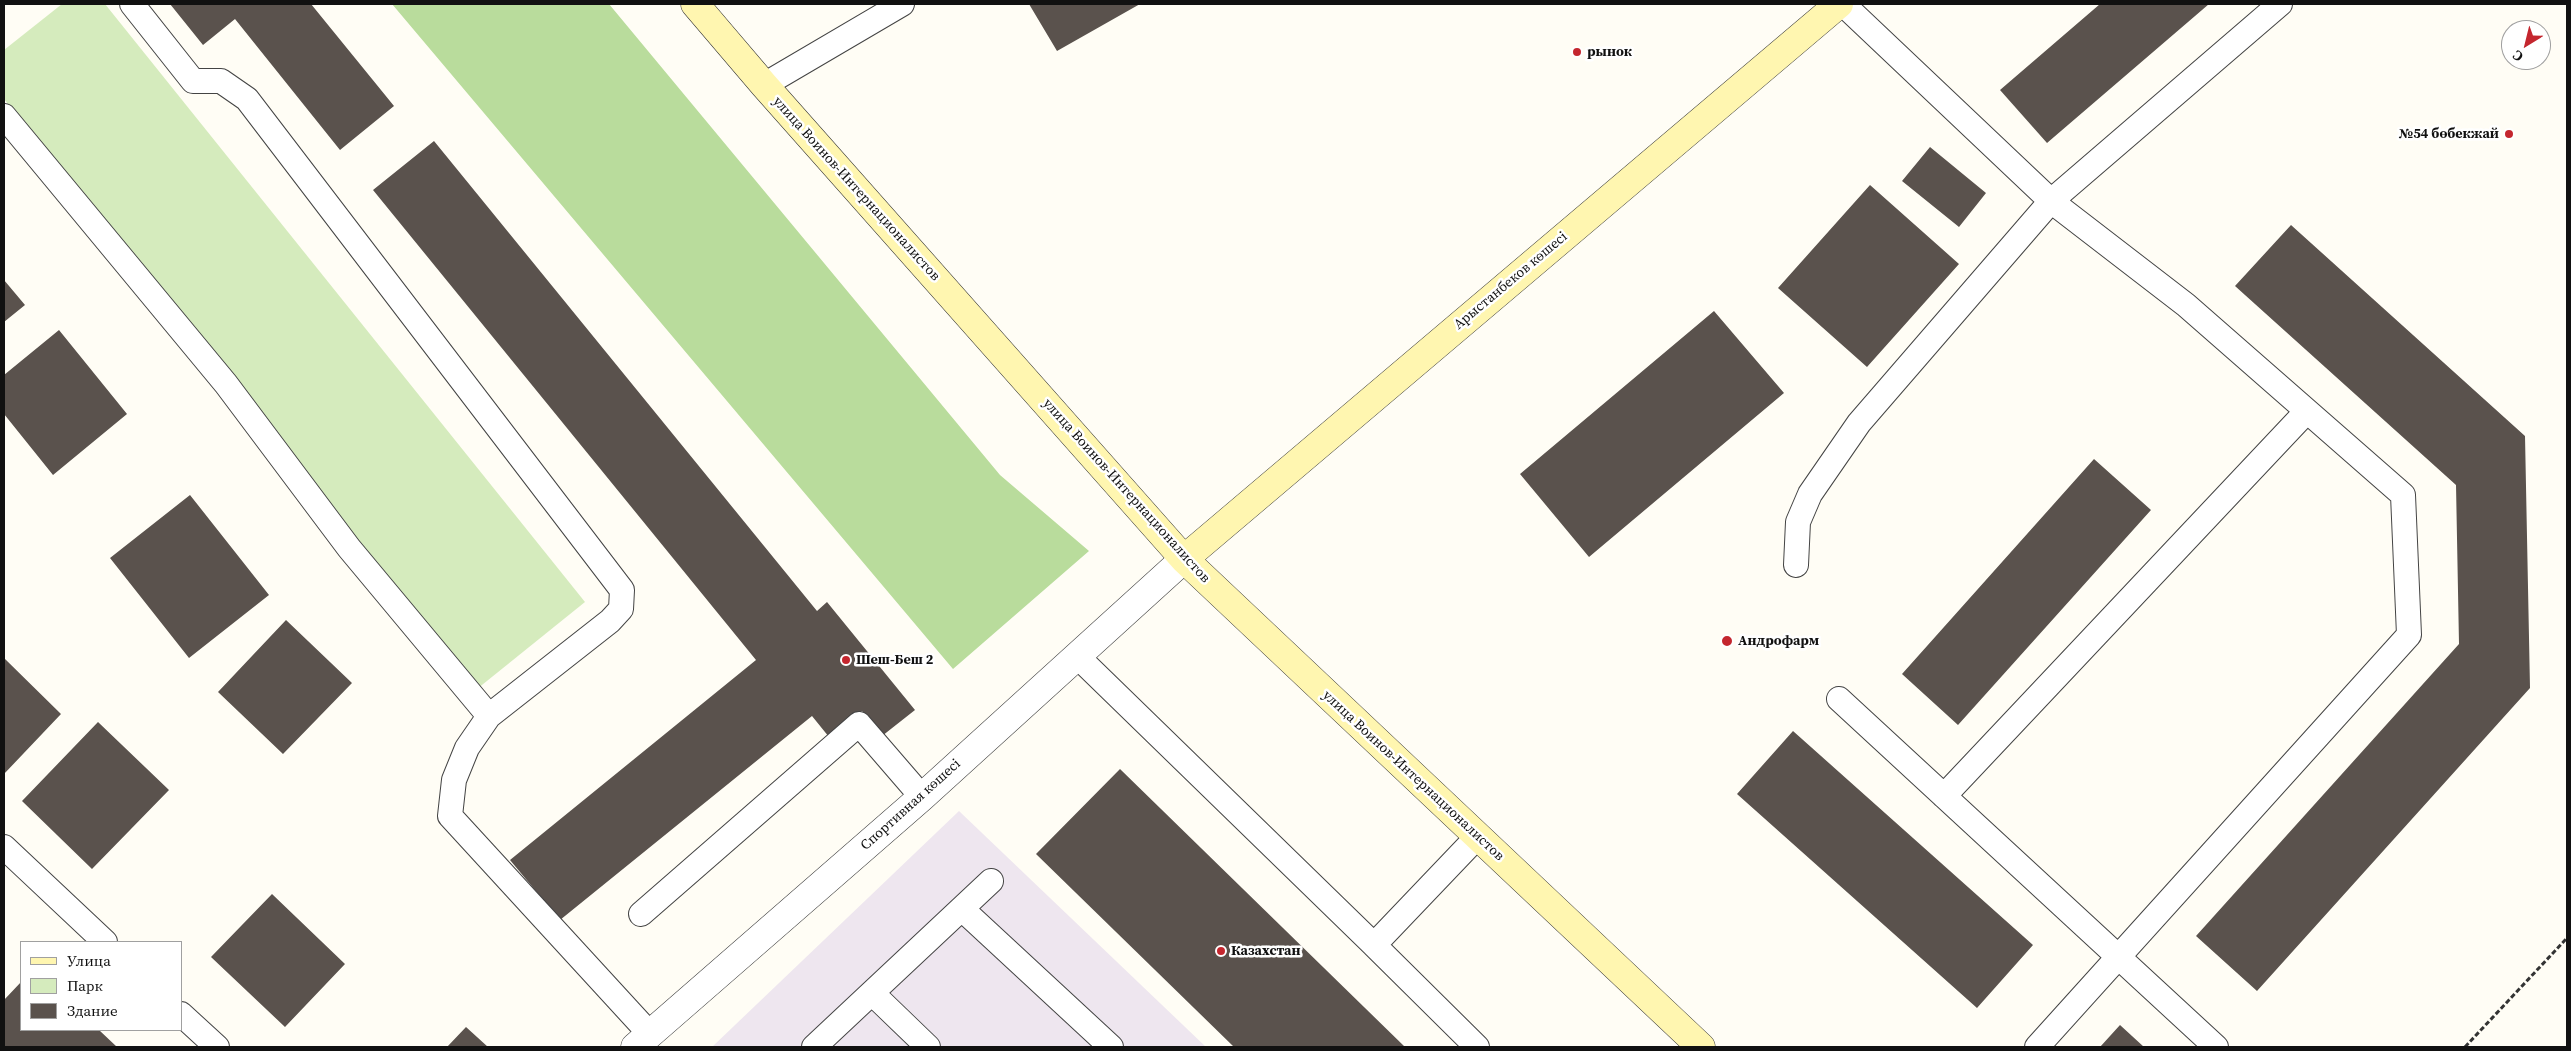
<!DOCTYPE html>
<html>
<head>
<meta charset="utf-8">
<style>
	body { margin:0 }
	#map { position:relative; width:2571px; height:1051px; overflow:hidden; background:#fffdf5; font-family:"Source Serif 4",serif }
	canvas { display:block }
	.frame { position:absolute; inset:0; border:5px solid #111; pointer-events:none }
	.legend { position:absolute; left:20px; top:941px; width:162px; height:90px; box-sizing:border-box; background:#fff; border:1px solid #a0a0a0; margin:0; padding:6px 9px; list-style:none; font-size:15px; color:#111 }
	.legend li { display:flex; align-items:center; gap:10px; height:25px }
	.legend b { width:25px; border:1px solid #a0a0a0 }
	.north { position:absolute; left:2501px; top:20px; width:50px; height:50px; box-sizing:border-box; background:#fff; border:1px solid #a0a0a0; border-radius:50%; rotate:216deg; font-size:14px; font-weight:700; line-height:20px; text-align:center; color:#111 }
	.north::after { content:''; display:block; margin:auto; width:18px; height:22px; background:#c4262e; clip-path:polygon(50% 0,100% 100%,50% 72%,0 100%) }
</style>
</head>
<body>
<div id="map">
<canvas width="2571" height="1051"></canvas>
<div class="frame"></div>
<ul class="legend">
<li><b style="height:6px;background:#fff6b0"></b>Улица</li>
<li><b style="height:14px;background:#d5ebbd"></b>Парк</li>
<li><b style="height:14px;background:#5a524d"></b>Здание</li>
</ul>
<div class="north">С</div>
</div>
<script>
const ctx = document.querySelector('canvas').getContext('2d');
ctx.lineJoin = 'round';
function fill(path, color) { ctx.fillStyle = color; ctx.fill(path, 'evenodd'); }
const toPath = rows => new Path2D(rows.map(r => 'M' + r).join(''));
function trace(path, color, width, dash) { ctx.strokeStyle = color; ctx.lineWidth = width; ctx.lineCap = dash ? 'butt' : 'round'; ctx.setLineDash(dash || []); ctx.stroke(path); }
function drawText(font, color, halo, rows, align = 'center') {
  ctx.font = font + ' "Source Serif 4",serif'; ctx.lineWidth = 5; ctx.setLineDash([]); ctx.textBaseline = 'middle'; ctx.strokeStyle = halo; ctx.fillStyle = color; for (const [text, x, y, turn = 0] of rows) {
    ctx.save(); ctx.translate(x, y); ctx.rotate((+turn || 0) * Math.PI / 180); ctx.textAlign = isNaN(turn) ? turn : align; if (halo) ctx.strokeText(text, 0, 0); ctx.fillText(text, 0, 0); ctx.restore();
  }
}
fill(toPath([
	[959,811,1206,1047,712,1047]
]), '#eee6ef');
fill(toPath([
	[62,4,105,4,585,602,477,689,4,99,4,50]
]), '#d5ebbd');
fill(toPath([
	[392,4,609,4,1000,475,1089,551,953,669]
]), '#b9dc9c');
fill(toPath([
	[170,4,311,4,394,106,340,150,235,19,203,45],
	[1029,4,1140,4,1057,51],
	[2100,4,2209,4,2047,143,2000,90],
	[434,141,817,611,827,602,915,710,882,736,862,711,829,737,812,716,560,920,510,860,756,660,373,190],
	[1930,147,1986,193,1959,227,1902,181],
	[1870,185,1959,264,1867,367,1778,288],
	[2291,225,2525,436,2530,688,2257,991,2196,936,2459,644,2456,485,2235,286],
	[4,280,25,305,4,322],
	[1714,311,1784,393,1589,557,1520,474],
	[59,330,127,414,53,475,4,414,4,375],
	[2094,459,2151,510,1958,725,1902,674],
	[190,495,269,595,189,658,110,558],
	[286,620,352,683,283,754,218,692],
	[4,658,61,714,4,774],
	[98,722,169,790,92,869,22,801],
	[1793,731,2033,945,1977,1008,1737,794],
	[1120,769,1405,1047,1234,1047,1036,854],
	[272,894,345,964,285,1027,211,957],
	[21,982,21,1030,99,1030,117,1047,4,1047,4,1000],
	[2120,1025,2144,1047,2100,1047],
	[466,1027,488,1047,447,1047]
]), '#5a524d');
const lane = toPath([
	[132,4,193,81,221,81,247,99,622,590,621,609,610,621,489,716,467,748,454,780,450,816,650,1034],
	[1843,4,2051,201,2186,305,2403,495,2409,635,2037,1047],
	[764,85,902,4],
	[4,116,226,384,349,548,489,716],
	[1796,565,1798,522,1810,494,1859,423,2051,201,2280,4],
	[1077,656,1374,945,1478,836],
	[1839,699,2216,1047],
	[1944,796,2307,411],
	[4,847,105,942],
	[962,909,1111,1047],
	[641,914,859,724,922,797],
	[1374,945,1477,1047],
	[872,993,928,1047],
	[181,1014,217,1047],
	[814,1047,991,881]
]);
const street = toPath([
	[635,1047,922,797,1184,559]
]);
const secondary = toPath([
	[695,4,764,85,1184,559,1701,1047],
	[1184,559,1839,4]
]);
trace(lane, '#444', 26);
trace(street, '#444', 29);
trace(secondary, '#333', 29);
trace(toPath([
	[2465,1047,2567,938]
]), '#333', 3, [5, 2.5]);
trace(lane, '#fff', 24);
trace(street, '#fff', 28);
trace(secondary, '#fff6b0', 28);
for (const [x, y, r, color] of [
	[1577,52,5,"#c4262e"],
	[2509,134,5,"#c4262e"],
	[1727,641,6,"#c4262e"],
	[846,660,5,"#c4262e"],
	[1221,951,5,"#c4262e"]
]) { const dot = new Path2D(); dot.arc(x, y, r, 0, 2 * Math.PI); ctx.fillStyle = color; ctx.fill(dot); trace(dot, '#fff', 2); }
drawText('bold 14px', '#111', '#fff', [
	["рынок",1587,52],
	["№54 бөбекжай",2499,134,"right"],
	["Андрофарм",1738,641],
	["Шеш-Беш 2",856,660],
	["Казахстан",1231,951]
], 'left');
drawText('14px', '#111', '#fff', [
	["улица Воинов-Интернационалистов",856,189,48],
	["Арыстанбеков көшесі",1511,281,-40],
	["улица Воинов-Интернационалистов",1126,491,48],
	["улица Воинов-Интернационалистов",1413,776,43],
	["Спортивная көшесі",911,805,-42]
]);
</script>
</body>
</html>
